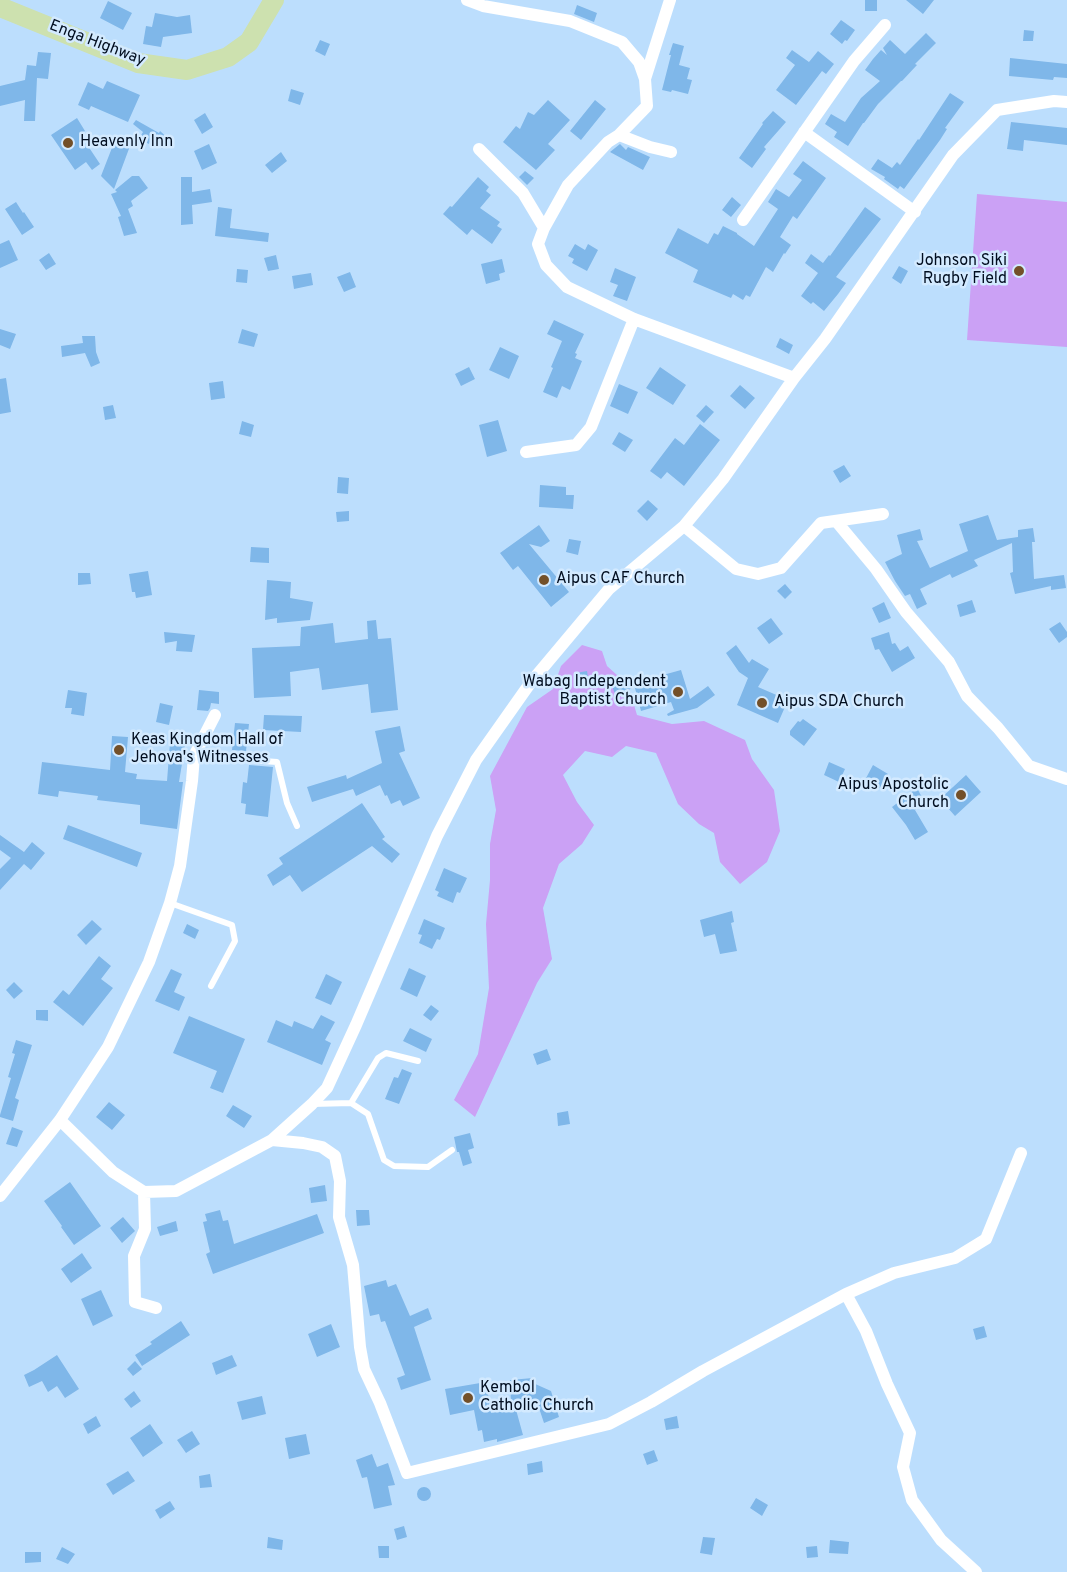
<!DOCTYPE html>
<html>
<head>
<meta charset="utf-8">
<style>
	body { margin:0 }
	canvas { display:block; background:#bcdefd }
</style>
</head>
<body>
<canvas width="1067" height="1572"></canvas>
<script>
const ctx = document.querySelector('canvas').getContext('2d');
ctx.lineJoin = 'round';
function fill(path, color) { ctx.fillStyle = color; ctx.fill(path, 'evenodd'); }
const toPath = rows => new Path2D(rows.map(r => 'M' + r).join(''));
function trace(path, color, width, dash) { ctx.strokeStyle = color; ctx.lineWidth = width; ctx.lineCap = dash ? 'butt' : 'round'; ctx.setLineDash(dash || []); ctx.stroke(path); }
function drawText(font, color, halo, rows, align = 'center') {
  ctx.font = font + ' Overpass,sans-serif'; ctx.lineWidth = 5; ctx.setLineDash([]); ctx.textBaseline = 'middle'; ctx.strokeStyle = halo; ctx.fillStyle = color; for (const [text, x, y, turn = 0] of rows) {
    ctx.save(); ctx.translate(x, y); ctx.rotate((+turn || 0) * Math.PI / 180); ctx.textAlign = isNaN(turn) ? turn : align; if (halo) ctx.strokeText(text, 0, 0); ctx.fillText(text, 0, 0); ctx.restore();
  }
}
fill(toPath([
	[977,194,1067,202,1067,347,967,340],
	[582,645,602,651,607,666,628,685,637,715,672,724,704,721,745,740,752,759,774,790,780,831,767,862,740,884,720,862,714,833,699,824,678,804,656,753,626,746,612,757,585,751,563,775,577,802,594,825,582,844,559,864,543,908,552,959,537,983,475,1117,454,1100,478,1054,489,988,486,924,490,880,490,844,496,810,490,776,527,707,553,689,561,666]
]), '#cba1f5');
fill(toPath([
	[865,0,877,0,877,11,865,11],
	[906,0,934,0,923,14],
	[108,1,132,13,123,30,100,18],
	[577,5,597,13,594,22,574,14],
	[155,13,177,17,190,15,192,33,163,37,161,47,143,44,146,26,152,27],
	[841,20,855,30,847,41,845,40,842,44,830,34],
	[1024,30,1034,31,1033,41,1023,41],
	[926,33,936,43,915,64,917,65,902,81,901,81,878,104,864,123,863,123,848,146,834,137,837,132,825,124,831,114,845,122,861,98,880,81,865,70,873,59,881,50,887,55,883,48,890,40,905,54],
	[320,40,330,44,325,56,315,51],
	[673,43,684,46,679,65,690,68,687,79,692,80,688,94,672,90,671,92,662,90,671,55,669,55],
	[792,50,809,62,818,51,834,64,826,74,822,71,796,105,776,90,795,65,786,58],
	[38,52,51,53,48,79,37,78,35,121,24,121,25,100,0,106,0,86,25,80,27,65,36,66],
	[1010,58,1067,64,1067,78,1054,77,1053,80,1009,76],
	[107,81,140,95,128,122,91,106,89,110,78,105,88,82,103,89],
	[291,89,304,93,300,105,288,101],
	[950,93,964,102,945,128,947,129,940,140,904,189,900,186,898,189,884,179,885,177,871,169,878,159,892,168,897,162,900,165,918,139,919,140],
	[548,100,570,120,548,144,555,150,536,170,503,142,516,126,520,129,528,112,534,115],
	[595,100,606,109,581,140,570,131],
	[773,111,786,122,764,147,766,149,752,168,739,158,763,124,762,123],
	[205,113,213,127,202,134,194,120],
	[77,118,85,131,80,134,100,164,92,170,86,162,75,170,51,135],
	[136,120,159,133,160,131,170,140,162,149,151,139,149,144,139,139,143,132,133,124],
	[1011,122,1067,128,1067,145,1024,140,1023,151,1007,149],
	[115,140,130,146,114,189,101,176],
	[209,144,217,163,202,170,194,151],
	[620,144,626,150,628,147,650,157,643,170,610,152],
	[281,152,287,161,272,173,265,165],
	[803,161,826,178,797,219,793,216,780,237,791,245,785,254,784,253,773,272,766,267,750,297,746,295,743,300,733,294,731,298,693,282,698,270,665,253,678,228,708,244,714,233,718,235,723,226,737,233,737,234,754,246,778,209,768,202,776,189,789,197,802,180,793,174],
	[525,171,534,178,527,185,519,177],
	[132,176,139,176,148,188,131,201,133,206,128,209,137,233,124,236,118,217,121,216,111,194,117,192,115,190],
	[181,177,192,177,192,192,210,189,212,202,192,205,193,224,181,225],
	[478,177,489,187,486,191,491,195,480,208,500,222,497,226,502,229,492,244,472,229,467,235,443,214,450,206,452,207],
	[732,197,741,205,731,217,722,210],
	[16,202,23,213,24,212,34,227,22,235,5,209],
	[218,207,232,209,230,228,269,233,268,242,215,236],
	[865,207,881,219,836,277,846,283,838,294,824,311,813,302,811,304,801,296,818,273,805,263,811,254,823,263,829,255,830,256],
	[9,240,18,260,0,268,0,244],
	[575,244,585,250,588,244,598,250,587,271,572,263,574,259,568,256],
	[49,253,56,264,46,270,39,260],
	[276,255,279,269,268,271,264,258],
	[502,259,505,272,499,274,500,280,486,284,481,264],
	[899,266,908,271,901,284,892,278],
	[615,268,636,277,627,301,613,296,618,285,610,282],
	[237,269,248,270,247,283,236,282],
	[350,272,356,287,344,292,337,277],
	[311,273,313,285,294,289,292,276],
	[554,320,584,334,575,353,577,354,575,358,582,361,570,390,562,386,557,398,543,392,553,368,551,367,562,341,547,334],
	[0,329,16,334,10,349,0,345],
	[242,329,258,334,254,347,238,343],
	[82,336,95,336,96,352,100,363,91,367,85,353,62,357,61,346,83,343],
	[780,338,793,345,789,354,776,347],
	[500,347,519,356,509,379,489,370],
	[469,367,475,379,461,386,455,374],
	[660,367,686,385,673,405,646,388],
	[6,378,11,412,0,414,0,379],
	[223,381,225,398,211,400,209,383],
	[619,384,638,392,628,414,610,406],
	[740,385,755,398,745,409,730,396],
	[113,405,116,418,105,420,103,407],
	[706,405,714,412,704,423,696,416],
	[498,420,507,451,487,457,479,425],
	[242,421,254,425,251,437,239,434],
	[700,424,720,440,684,486,667,472,661,479,650,471,675,438,684,445],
	[619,432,633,440,625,452,612,444],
	[844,465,851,476,840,483,833,471],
	[338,477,349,478,348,494,337,493],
	[540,485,566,487,566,495,574,495,573,509,539,507],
	[648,500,658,509,647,521,637,511],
	[349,511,349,521,337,522,336,512],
	[988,515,997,540,1018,537,1018,530,1033,528,1035,542,1032,542,1034,579,1064,575,1066,588,1051,590,1051,586,1015,594,1010,573,1013,572,1012,543,974,560,978,566,952,578,950,574,920,589,927,604,917,609,910,594,905,596,895,581,885,562,902,554,897,535,920,529,923,540,917,541,930,568,968,551,959,524],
	[539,525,550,541,541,547,529,544,569,592,551,607,518,566,513,570,500,553],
	[569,539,581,541,578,555,566,552],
	[251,547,269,548,269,563,250,562],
	[148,571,152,595,136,598,135,592,132,592,129,574],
	[78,573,90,573,91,584,78,585],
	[267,580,291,582,290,598,313,602,310,620,277,623,277,618,265,620],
	[785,584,792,592,785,599,777,591],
	[972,600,976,612,960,617,957,605],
	[884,602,891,618,879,623,872,608],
	[771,618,783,634,769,644,757,628],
	[376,620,378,639,391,638,398,710,371,713,368,684,322,690,319,668,290,672,291,696,254,698,252,648,300,646,301,627,333,623,335,643,368,639,367,621],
	[1060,622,1067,632,1067,637,1059,643,1049,629],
	[164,632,195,635,192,652,176,651,177,641,165,643],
	[889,632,892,644,895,643,900,651,908,646,915,658,892,672,879,649,875,650,871,638],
	[736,645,749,663,752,659,769,669,758,687,788,700,778,723,737,705,748,678,739,672,726,653],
	[681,670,690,699,708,686,715,695,697,708,668,716,667,714,674,710,671,702,641,711,635,688,665,679,663,675],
	[587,671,589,683,578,684,576,673],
	[627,676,632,688,616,696,611,684],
	[68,690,87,693,84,716,71,714,72,708,65,708],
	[199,690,219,692,219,704,211,703,210,708,208,711,197,710],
	[160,703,173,706,169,725,156,722],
	[264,715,302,716,301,732,263,730],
	[803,719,817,729,804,746,790,735,790,731,798,721,800,722],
	[235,723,249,724,246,751,232,750],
	[400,726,405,751,399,753,420,798,403,806,400,800,391,804,387,795,385,796,380,785,356,796,353,789,312,802,307,787,346,775,347,779,382,763,375,731],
	[112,736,128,737,125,772,137,774,136,779,167,781,170,743,185,745,179,782,183,782,177,829,140,824,140,805,97,800,98,796,59,791,58,797,38,794,42,762,110,770],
	[829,762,845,769,839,782,824,775],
	[249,765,273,767,268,817,245,814,246,804,241,803,243,782,247,783],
	[873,765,888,774,880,788,865,780],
	[966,775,981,792,955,816,940,799],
	[917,788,925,803,915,810,928,832,915,840,906,825,892,807],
	[362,803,385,837,382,839,400,854,392,863,372,846,302,892,290,875,273,886,267,875,283,864,279,858],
	[68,825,142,853,137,867,63,839],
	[0,835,24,852,32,842,45,853,31,870,24,864,0,890,0,869,11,858,0,850],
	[444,868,467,878,460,893,457,892,453,903,437,896,439,892,435,890],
	[732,911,734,922,731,923,737,951,720,954,715,934,704,937,700,920],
	[424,919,445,928,440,940,437,939,432,949,419,943,422,935,418,934],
	[92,920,102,929,86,945,77,935],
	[187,924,199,930,195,939,183,933],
	[99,956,111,966,101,979,113,988,83,1026,53,1002,63,990,69,995],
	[409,968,426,976,417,997,400,989],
	[171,969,182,974,174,992,185,997,179,1011,155,1001],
	[326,974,342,982,331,1005,315,998],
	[14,982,23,991,14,999,6,990],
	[431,1005,439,1011,431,1021,423,1015],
	[36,1010,48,1010,48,1021,36,1020],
	[321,1015,335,1022,325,1040,331,1043,322,1065,267,1042,276,1020,292,1027,294,1021,313,1029],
	[189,1016,245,1039,223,1093,210,1088,217,1071,173,1053],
	[410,1028,432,1039,426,1052,403,1041],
	[16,1040,32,1045,15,1098,19,1100,13,1121,0,1117,0,1115,11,1078,8,1077,15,1054,12,1053],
	[547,1049,551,1060,537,1065,533,1054],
	[402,1069,412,1073,399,1104,385,1099,394,1077,398,1078],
	[109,1102,125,1115,112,1130,96,1117],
	[233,1105,252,1116,244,1128,226,1116],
	[568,1111,570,1124,558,1126,557,1113],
	[12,1127,23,1131,17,1147,6,1144],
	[470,1133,474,1148,468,1150,472,1163,463,1166,459,1152,457,1152,454,1137],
	[70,1182,101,1226,74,1245,61,1227,62,1226,44,1201],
	[325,1185,327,1201,311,1203,309,1188],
	[220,1210,223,1221,228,1220,234,1244,317,1214,324,1233,213,1274,206,1254,210,1252,203,1222,207,1221,205,1214],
	[356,1210,369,1210,370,1225,357,1226],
	[123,1217,135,1231,122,1243,110,1228],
	[176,1221,178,1231,160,1236,157,1227],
	[82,1253,92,1268,71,1283,61,1269],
	[386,1280,388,1287,396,1284,410,1316,428,1308,432,1319,414,1327,431,1380,401,1390,397,1378,405,1375,385,1321,381,1322,379,1314,370,1316,364,1286],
	[101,1290,113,1316,93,1326,81,1299],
	[181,1321,190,1335,142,1366,135,1355,152,1344,150,1342],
	[331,1324,340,1347,317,1357,308,1334],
	[984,1326,987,1337,976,1340,973,1329],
	[57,1355,79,1389,65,1398,57,1386,48,1392,42,1381,29,1387,24,1375,34,1370],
	[232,1355,237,1366,216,1375,212,1363],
	[135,1361,142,1369,133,1376,127,1369],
	[533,1378,533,1383,551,1391,559,1417,544,1423,537,1402,511,1403,510,1380],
	[486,1382,491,1413,515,1406,523,1435,497,1442,497,1439,484,1442,482,1430,478,1431,474,1410,450,1415,445,1389],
	[134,1391,141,1401,131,1408,124,1399],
	[262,1396,266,1414,242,1420,237,1402],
	[96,1416,101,1426,88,1434,83,1424],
	[677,1416,679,1428,666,1430,664,1419],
	[150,1424,163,1443,143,1457,130,1438],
	[192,1431,200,1444,186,1453,177,1440],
	[306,1434,310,1454,289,1459,285,1438],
	[654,1450,658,1461,647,1465,643,1454],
	[372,1454,377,1467,388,1463,395,1485,388,1486,392,1505,374,1509,367,1477,362,1478,356,1460],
	[542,1461,543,1472,528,1475,527,1464],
	[128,1471,135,1481,113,1495,106,1484],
	[210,1474,212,1487,200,1488,199,1476],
	'417 1494a7 7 0 1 1 14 0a7 7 0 1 1-14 0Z',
	[756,1498,768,1505,762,1516,750,1508],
	[170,1501,175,1509,160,1519,155,1510],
	[404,1526,407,1537,397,1540,394,1529],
	[268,1537,283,1540,282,1550,267,1548],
	[703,1537,715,1538,712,1555,700,1553],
	[830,1540,849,1542,848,1554,829,1553],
	[378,1546,389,1546,389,1558,379,1558],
	[817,1546,818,1557,807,1558,806,1547],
	[62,1547,75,1554,68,1564,56,1559],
	[25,1552,41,1552,41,1562,25,1563]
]), '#7fb7e9');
trace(toPath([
	[195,756,277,762,287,803,297,826],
	[170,903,232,925,235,941,211,986],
	[351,1103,378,1058,386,1053,418,1061],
	[312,1104,351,1103,368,1114,384,1160,394,1166,428,1167,452,1150]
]), '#fff', 6);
trace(toPath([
	[467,0,483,6,570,21,622,42,639,62,645,79,647,106,619,135,608,142,568,185,544,228,538,244,546,265,567,287,634,319,794,378],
	[645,79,670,0],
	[804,132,915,212],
	[619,135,650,147,671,152],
	[479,149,523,193,544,228],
	[743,220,854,61,885,25],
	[526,452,576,445,591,427,634,319],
	[836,521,876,569,906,612,949,662,967,696,998,728,1029,766,1067,779],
	[684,526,736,569,758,574,781,568,821,523,883,514],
	[60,1120,113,1172,144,1192,176,1191,272,1140,312,1104,327,1088,356,1025,437,836,476,760,531,682,609,589,684,526,723,479,794,378,825,339,953,155,997,110,1054,101,1067,102],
	[272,1140,303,1143,322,1147,335,1156,340,1181,339,1217,353,1265,360,1347,364,1369,380,1403,407,1473,609,1424,651,1402,703,1371,846,1294,894,1273,955,1258,986,1239,1021,1153],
	[144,1192,145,1229,134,1256,135,1302,156,1308],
	[0,1196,60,1120,108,1047,149,962,170,903,180,866,192,781,194,756,215,715],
	[846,1294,866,1331,887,1384,910,1433,903,1467,912,1500,941,1540,976,1572]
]), '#fff', 12);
trace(toPath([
	[0,7,138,63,187,70,228,57,249,42,274,0]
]), '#cde1af', 20);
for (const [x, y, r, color] of [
	[68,143,6,"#735029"],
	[1019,271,6,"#735029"],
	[544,580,6,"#735029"],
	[678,692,6,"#735029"],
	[762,703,6,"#735029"],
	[119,750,6,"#735029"],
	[961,795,6,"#735029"],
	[468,1398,6,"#735029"]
]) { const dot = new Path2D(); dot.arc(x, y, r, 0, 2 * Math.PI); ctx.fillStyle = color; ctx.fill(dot); trace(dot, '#d3eaff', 2); }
drawText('16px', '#000d1f', '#d3eaff', [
	["Enga Highway",97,44,21]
]);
drawText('16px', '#000d1f', '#d3eaff', [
	["Heavenly Inn",80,143],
	["Johnson Siki",1007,262,"right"],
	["Rugby Field",1007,280,"right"],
	["Aipus CAF Church",556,580],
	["Wabag Independent",666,683,"right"],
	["Baptist Church",666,701,"right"],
	["Aipus SDA Church",774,703],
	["Keas Kingdom Hall of",131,741],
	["Jehova's Witnesses",131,759],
	["Aipus Apostolic",949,786,"right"],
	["Church",949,804,"right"],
	["Kembol",480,1389],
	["Catholic Church",480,1407]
], 'left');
</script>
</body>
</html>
